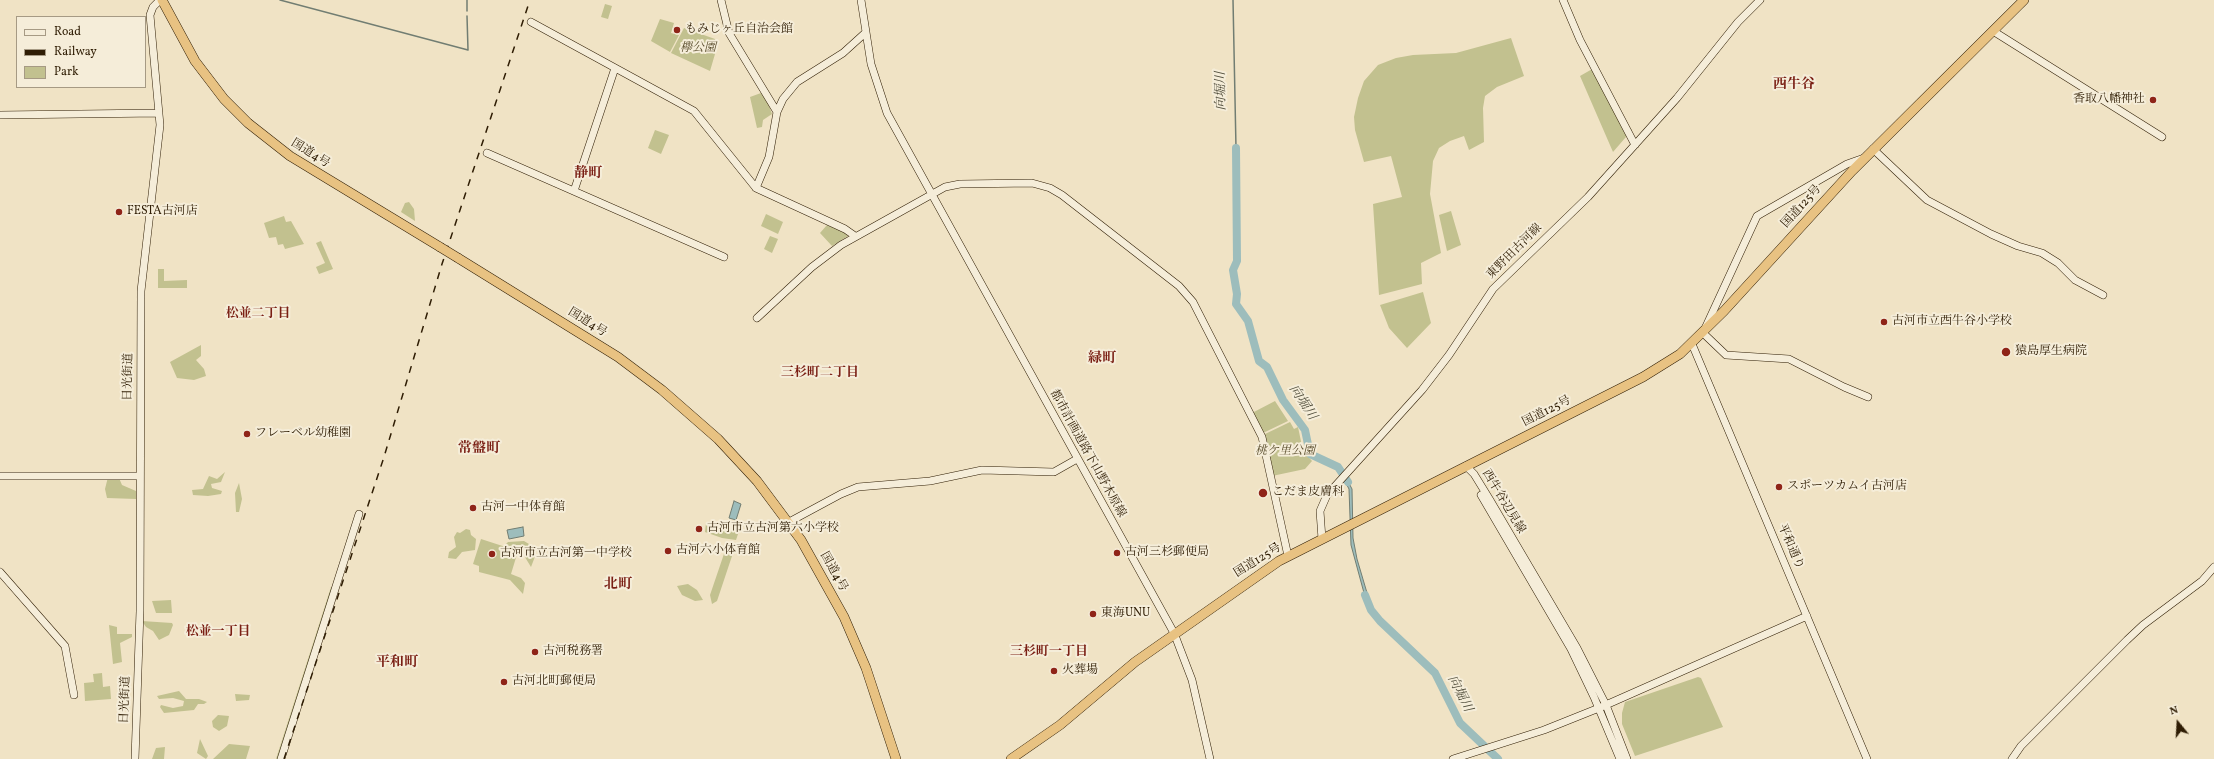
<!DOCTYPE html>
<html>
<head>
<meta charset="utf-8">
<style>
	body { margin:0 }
	#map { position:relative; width:2214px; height:759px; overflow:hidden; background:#f0e3c5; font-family:Vollkorn,serif }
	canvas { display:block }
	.legend { position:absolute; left:16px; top:16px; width:130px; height:72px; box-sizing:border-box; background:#f5edd9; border:1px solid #a69a84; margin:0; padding:5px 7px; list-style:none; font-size:12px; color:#2f1d04 }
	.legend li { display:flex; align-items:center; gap:8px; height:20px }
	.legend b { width:20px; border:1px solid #a69a84 }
	.north { position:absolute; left:2158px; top:703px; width:40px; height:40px; -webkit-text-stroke:3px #f5edd9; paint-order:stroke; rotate:342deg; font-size:11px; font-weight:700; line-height:16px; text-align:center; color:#2f1d04 }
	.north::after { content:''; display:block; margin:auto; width:14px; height:18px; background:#2f1d04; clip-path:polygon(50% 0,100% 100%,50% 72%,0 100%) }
</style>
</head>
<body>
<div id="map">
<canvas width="2214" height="759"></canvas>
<ul class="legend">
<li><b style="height:5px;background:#f5edd9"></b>Road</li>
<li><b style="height:5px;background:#2f1d04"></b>Railway</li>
<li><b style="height:11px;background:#c2c18f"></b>Park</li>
</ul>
<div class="north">N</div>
</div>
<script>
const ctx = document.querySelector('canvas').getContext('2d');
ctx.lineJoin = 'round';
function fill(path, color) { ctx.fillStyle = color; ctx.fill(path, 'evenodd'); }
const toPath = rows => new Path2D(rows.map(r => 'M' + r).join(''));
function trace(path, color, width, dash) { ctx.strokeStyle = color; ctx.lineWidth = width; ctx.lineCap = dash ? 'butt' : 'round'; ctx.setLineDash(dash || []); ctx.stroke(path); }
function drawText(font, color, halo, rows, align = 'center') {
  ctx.font = font + ' Vollkorn,"Noto Serif JP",serif'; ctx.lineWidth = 4; ctx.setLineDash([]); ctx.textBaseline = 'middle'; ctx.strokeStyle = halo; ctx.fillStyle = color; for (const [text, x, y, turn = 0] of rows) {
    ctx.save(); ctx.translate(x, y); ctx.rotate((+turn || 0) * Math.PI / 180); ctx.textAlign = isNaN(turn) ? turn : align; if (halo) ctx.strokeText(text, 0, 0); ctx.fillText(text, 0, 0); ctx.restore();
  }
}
fill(toPath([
	[605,4,612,6,608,19,601,17],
	[660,19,674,23,671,33,679,35,670,52,651,41],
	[684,28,715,39,715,54,710,71,671,53],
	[1511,38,1524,76,1497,87,1485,96,1483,108,1484,142,1469,150,1464,136,1450,141,1439,148,1433,161,1430,194,1441,253,1421,263,1422,284,1379,295,1373,204,1402,197,1391,156,1364,162,1355,130,1354,117,1358,98,1364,81,1378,65,1396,58,1413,55,1456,53],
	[1594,68,1618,114,1632,130,1613,152,1580,76],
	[761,93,768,103,772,114,763,120,762,127,757,128,750,97],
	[655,130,669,135,661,154,648,148],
	[409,202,414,209,415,221,401,212,405,203],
	[1451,211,1461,245,1447,251,1439,215],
	[766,214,783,222,778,234,761,226],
	[284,216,286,222,291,221,304,244,285,249,283,244,278,245,276,237,269,238,264,223],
	[827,225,844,232,848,236,832,246,820,233],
	[770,236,778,239,772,253,764,249],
	[321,241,333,269,319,274,316,267,325,263,316,243],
	[158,269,164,269,164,281,187,280,187,288,158,288],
	[1423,292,1431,323,1407,348,1389,328,1380,305],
	[201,345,201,356,196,360,204,369,206,376,194,380,177,378,170,362],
	[1275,401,1288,421,1263,433,1252,413],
	[1290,422,1294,429,1298,427,1303,451,1312,461,1305,469,1272,476,1263,435],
	[225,472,221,482,211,484,212,488,222,491,221,494,208,496,193,495,192,490,203,489,209,476,217,479],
	[108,477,119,478,122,485,136,491,136,499,107,498,105,489],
	[239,483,242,499,239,512,236,512,235,493],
	[706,523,739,531,736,540,722,538,705,532],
	[466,529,470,530,471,535,476,539,475,550,462,552,456,559,448,558,449,552,456,547,454,537,457,532,460,533],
	[481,539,518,551,511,574,521,578,525,583,523,594,510,580,479,572,479,566,473,564],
	[524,541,534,547,536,554,531,567,520,549,505,545,508,542],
	[726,548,733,553,717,601,712,604,710,595],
	[688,584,697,590,703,600,695,601,682,595,677,586],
	[331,587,337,588,281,759,276,759],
	[171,600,172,613,156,613,152,601],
	[142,621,172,623,173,625,169,635,159,640,153,631,146,627],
	[109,625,117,627,117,634,132,634,132,637,120,643,122,662,113,664],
	[102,673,103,687,110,686,111,699,85,701,84,683,94,682,93,674],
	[1698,677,1701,678,1723,727,1635,756,1622,724,1622,713,1625,702],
	[179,691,186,699,199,699,207,702,204,704,198,704,194,710,164,713,160,707,161,705,173,708,183,706,184,701,173,698,159,699,157,696],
	[235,694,250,695,249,700,236,701],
	[218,715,229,716,227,726,219,731,213,727,212,721],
	[200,739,208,756,206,759,197,753],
	[229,744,250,746,246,759,213,759],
	[165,747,164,759,152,759,156,748]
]), '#c2c18f');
const water = toPath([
	[1343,472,1352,489,1353,538,1357,559,1370,603,1367,604,1351,545,1349,489,1341,474,1343,472],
	[734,501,741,504,736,520,729,518,734,501],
	[523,527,524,536,509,539,507,530,523,527]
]);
fill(water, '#9dbdbc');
trace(water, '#717d72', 1);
trace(toPath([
	[280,0,468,50,467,16],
	[467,0,467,11],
	[1233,0,1236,148]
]), '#717d72', 1.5);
trace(toPath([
	[1236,148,1237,261,1233,270,1237,294,1236,304,1248,321,1259,361,1267,367,1283,400,1305,430,1310,454,1338,467,1348,482],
	[1365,595,1371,610,1380,621,1435,673,1460,723,1498,759]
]), '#9dbdbc', 8);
const secondary = toPath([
	[721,0,729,33,777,112],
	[861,0,871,64,887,113,1174,633,1192,680,1210,759],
	[1563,0,1580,40,1635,145],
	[531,22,694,111,756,188,845,229,855,236],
	[1993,31,2162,137],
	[0,115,159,113],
	[1873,149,1927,200,1991,234,2018,246,2042,253,2058,263,2075,280,2103,295],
	[487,153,724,257],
	[1864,158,1847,164,1757,216,1703,333,1726,355,1789,359,1844,387,1868,397],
	[756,188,769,157,777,112,783,99,797,82,843,53,864,34],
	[574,191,615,68],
	[757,318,812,267,841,245,945,187,960,184,1032,183,1050,188,1062,195,1179,286,1193,302,1262,437,1288,556],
	[1692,344,1867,759],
	[1466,466,1474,474,1490,500,1577,648,1606,705,1627,759],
	[0,476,140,476],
	[1481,495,1571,649,1594,697,1620,759],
	[789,522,841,494,858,487,930,481,982,470,1054,472,1077,459],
	[1322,539,1320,511,1327,495,1422,390,1449,355,1493,289,1588,197,1677,98,1738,22,1760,0],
	[0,572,65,646,74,695],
	[135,759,140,611,141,291,160,125,150,15,153,7,160,0],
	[281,759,359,514],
	[1453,759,1544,730,1599,708,1807,616],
	[2012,759,2021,746,2127,640,2143,625,2202,581,2214,567]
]);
const highway = toPath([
	[162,0,195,61,224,99,248,123,290,156,440,247],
	[458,258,618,357,662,390,718,439,757,481,801,540,844,617,866,668,896,759],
	[1011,759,1060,725,1135,662,1279,561,1643,377,1680,354,1724,311,1852,171,2024,0]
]);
trace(secondary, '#2f1d04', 8);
trace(highway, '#2f1d04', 10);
trace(secondary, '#f5edd9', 7);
trace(highway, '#e8c282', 9);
trace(toPath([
	[284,759,384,457,442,264,530,0]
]), '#2f1d04', 1.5, [7, 7]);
const highwayBridge = toPath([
	[440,247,458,258]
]);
trace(highwayBridge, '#2f1d04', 10, []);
trace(highwayBridge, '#e8c282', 9);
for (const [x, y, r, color] of [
	[677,30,4,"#8f2418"],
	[2153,100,4,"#8f2418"],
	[119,212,4,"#8f2418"],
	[1884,322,4,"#8f2418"],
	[2006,352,5,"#8f2418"],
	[247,434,4,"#8f2418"],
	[1779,487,4,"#8f2418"],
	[1263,493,5,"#8f2418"],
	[473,508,4,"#8f2418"],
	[699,529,4,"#8f2418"],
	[668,551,4,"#8f2418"],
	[1117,553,4,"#8f2418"],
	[492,554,4,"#8f2418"],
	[1093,614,4,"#8f2418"],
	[535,652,4,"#8f2418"],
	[1054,671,4,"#8f2418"],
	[504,682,4,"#8f2418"]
]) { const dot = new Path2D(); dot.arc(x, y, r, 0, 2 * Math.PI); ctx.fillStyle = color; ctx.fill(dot); trace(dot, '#f5edd9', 1.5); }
drawText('12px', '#2f1d04', '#f5edd9', [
	["もみじヶ丘自治会館",685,30],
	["香取八幡神社",2145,100,"right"],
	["FESTA古河店",127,212],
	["古河市立西牛谷小学校",1892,322],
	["猿島厚生病院",2015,352],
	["フレーベル幼稚園",255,434],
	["スポーツカムイ古河店",1787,487],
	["こだま皮膚科",1272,493],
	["古河一中体育館",481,508],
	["古河市立古河第六小学校",707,529],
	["古河六小体育館",676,551],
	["古河三杉郵便局",1125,553],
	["古河市立古河第一中学校",500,554],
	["東海UNU",1101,614],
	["古河税務署",543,652],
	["火葬場",1062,671],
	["古河北町郵便局",512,682]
], 'left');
drawText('italic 12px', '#5b4e2e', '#f5edd9', [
	["欅公園",698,49],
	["桃ケ里公園",1285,452]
]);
drawText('12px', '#2f1d04', '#f5edd9', [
	["国道4号",310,154,32],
	["国道125号",1802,207,-48],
	["東野田古河線",1515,252,-45],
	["国道4号",587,323,32],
	["日光街道",129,377,-89],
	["国道125号",1547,412,-27],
	["都市計画道路下山野木原線",1087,454,61],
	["西牛谷辺見線",1503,502,59],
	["平和通り",1790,547,67],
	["国道125号",1258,561,-32],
	["国道4号",833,572,61],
	["日光街道",126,700,-88]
]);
drawText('italic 13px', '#504d3b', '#f5edd9', [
	["向堀川",1222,91,-91],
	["向堀川",1302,403,57],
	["向堀川",1459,694,63]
]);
drawText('bold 13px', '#7a1f14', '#f5edd9', [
	["松並二丁目",258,315],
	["三杉町二丁目",820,374],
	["松並一丁目",218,633],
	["三杉町一丁目",1049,653]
]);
drawText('bold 14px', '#7a1f14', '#f5edd9', [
	["西牛谷",1794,85],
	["静町",588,174],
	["緑町",1102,359],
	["常盤町",479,449],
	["北町",618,585],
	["平和町",397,663]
]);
</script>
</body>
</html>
